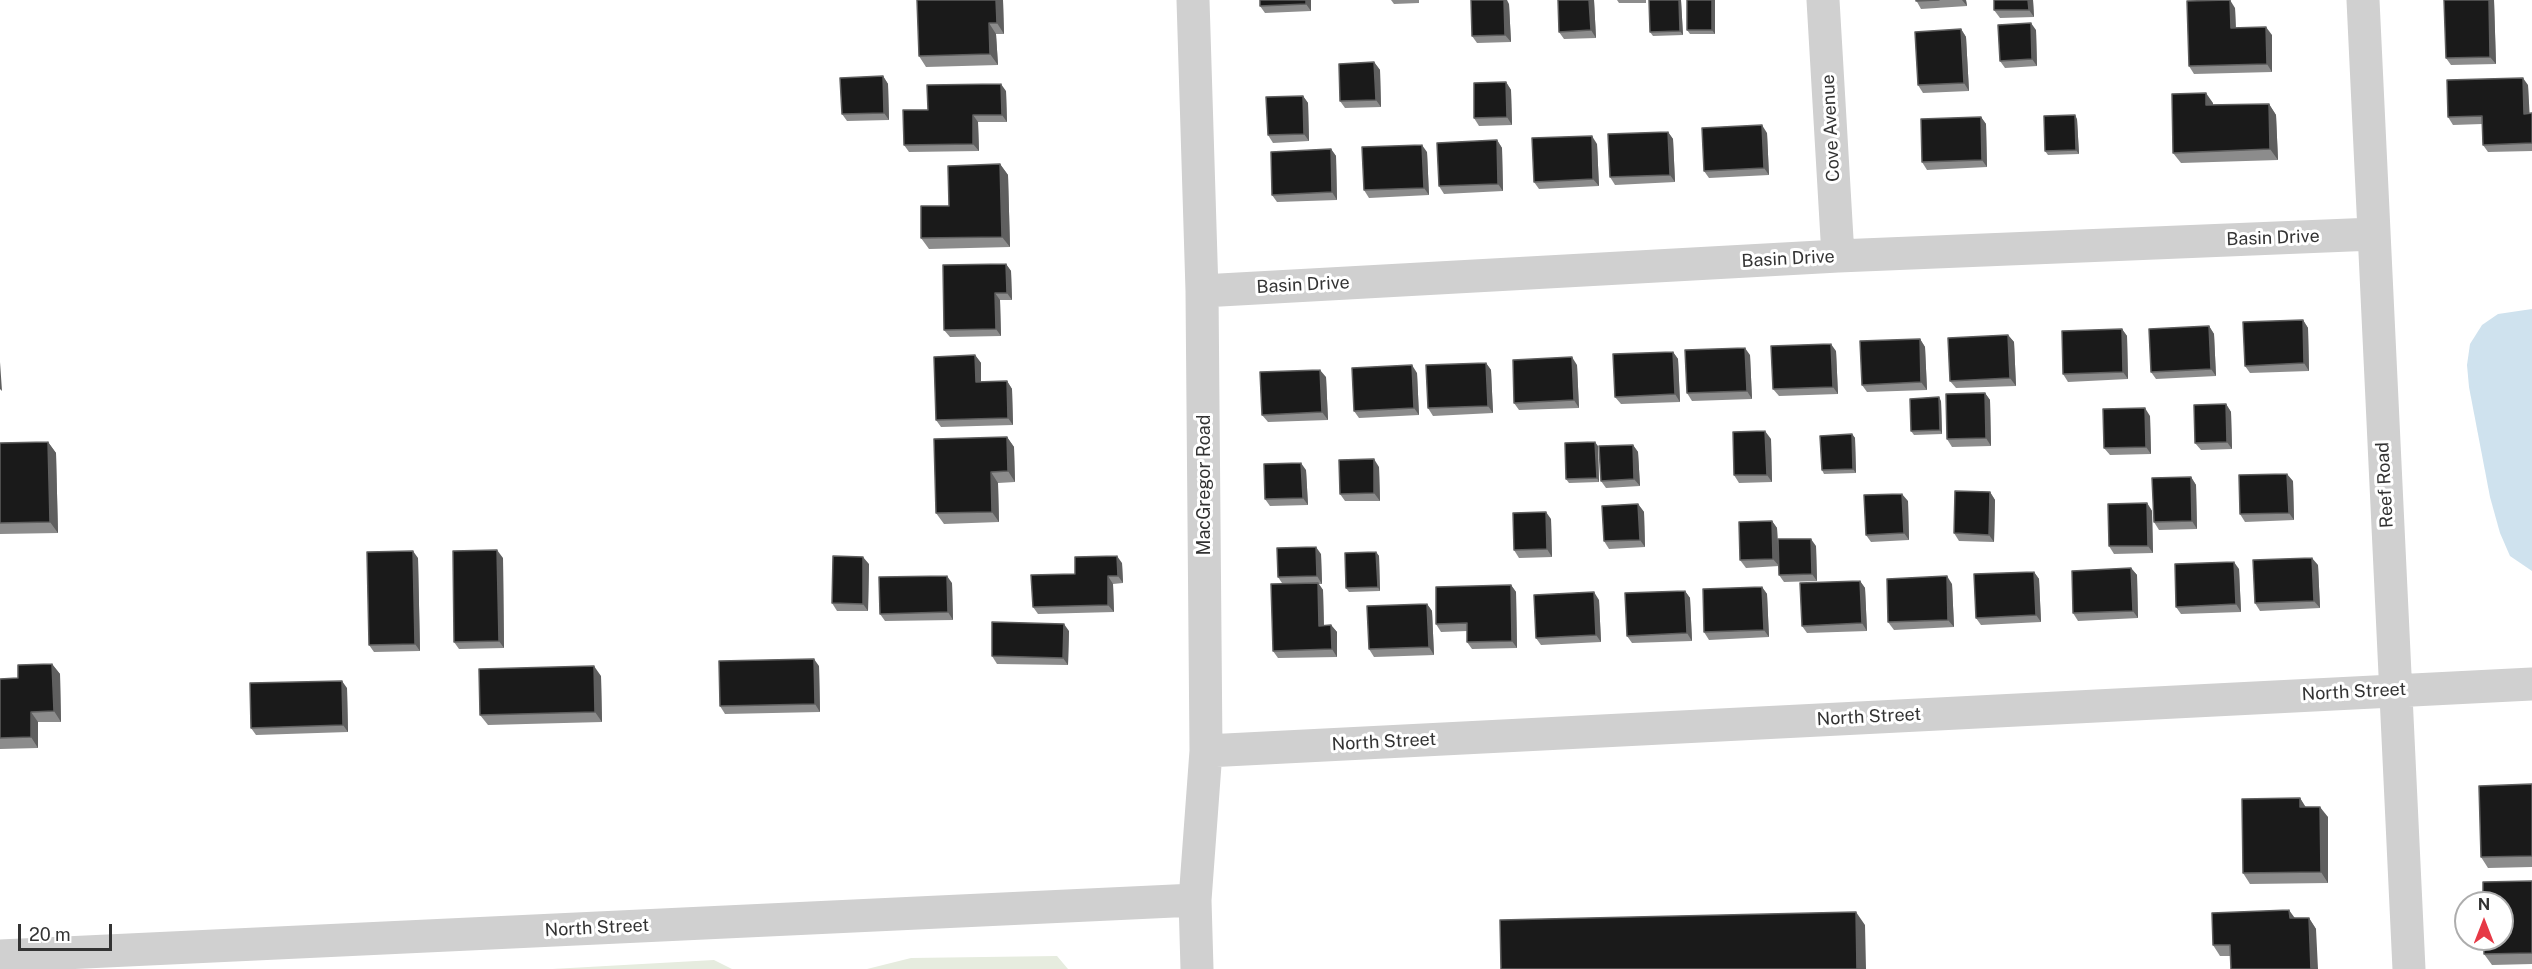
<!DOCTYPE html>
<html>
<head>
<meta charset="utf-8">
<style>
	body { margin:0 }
	#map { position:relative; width:2532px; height:969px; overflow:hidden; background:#fff; font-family:"Public Sans",sans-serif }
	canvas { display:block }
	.north { position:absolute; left:2454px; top:891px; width:60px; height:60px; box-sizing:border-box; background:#fff; border:2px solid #adadad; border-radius:50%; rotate:0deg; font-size:16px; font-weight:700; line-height:24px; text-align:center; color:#333 }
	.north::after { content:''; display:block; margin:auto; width:21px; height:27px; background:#e63946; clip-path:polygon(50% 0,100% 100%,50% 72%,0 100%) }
	.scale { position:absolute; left:18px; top:924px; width:94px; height:27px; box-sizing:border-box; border:3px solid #333; border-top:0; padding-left:8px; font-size:18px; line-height:21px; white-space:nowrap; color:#333; -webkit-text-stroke:4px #fff; paint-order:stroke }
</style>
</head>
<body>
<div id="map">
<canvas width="2532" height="969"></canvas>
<div class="north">N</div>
<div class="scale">20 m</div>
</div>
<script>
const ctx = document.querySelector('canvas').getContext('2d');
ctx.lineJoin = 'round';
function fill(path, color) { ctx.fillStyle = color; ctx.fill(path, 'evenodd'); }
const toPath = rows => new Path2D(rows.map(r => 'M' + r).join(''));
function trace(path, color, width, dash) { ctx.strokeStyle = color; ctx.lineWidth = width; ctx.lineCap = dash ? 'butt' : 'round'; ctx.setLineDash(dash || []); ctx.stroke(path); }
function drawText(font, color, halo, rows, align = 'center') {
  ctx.font = font + ' "Public Sans",sans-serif'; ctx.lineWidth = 6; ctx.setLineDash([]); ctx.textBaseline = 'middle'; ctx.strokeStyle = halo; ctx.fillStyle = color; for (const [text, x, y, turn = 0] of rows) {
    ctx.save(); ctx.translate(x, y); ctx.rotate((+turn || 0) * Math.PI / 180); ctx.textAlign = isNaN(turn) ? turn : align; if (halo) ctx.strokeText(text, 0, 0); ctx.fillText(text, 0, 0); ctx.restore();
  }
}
fill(toPath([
	[1057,956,1068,969,867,969,911,958],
	[714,960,732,969,552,969]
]), '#e6ecdf');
fill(toPath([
	[2532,309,2532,571,2510,556,2500,533,2490,497,2469,387,2467,365,2470,344,2482,325,2498,314]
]), '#cfe2ee');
trace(toPath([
	[1193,0,1202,291,1206,751,1195,900,1197,969],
	[1823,0,1838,256],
	[2363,0,2409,969],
	[1202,291,1838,256,2374,234],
	[1206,751,2532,684],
	[0,956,1195,900]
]), '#d0d0d0', 33);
fill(toPath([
	[1003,0,1004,34,996,34,998,65,926,67,919,56],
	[1311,0,1311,11,1265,13,1260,6],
	[1391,0,1419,0,1419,3,1394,4],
	[1558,0,1594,0,1596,38,1564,39,1559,32],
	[1617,0,1646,0,1646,3,1619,3],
	[1681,0,1683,35,1653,36,1650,32],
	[1715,0,1715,34,1690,34,1687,30],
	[1916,0,1966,0,1967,6,1921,9],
	[1994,0,2033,0,2034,17,2000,18,1994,10],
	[2494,0,2496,64,2451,65,2446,58],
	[1509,4,1511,42,1477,43,1472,36],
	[2235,8,2236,28,2272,35,2272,72,2194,74,2189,66],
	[1961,29,1966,37,1969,91,1923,93,1918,85],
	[2036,30,2037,66,2005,68,2000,61],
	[1374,62,1380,70,1381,107,1345,108,1340,101],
	[883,76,888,84,889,120,847,121,842,114],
	[1506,82,1511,90,1512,125,1479,126,1474,118],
	[2528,85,2529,113,2532,113,2532,151,2488,152,2483,145,2482,124,2453,125,2448,117],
	[1006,91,1007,122,978,122,979,151,909,152,904,145,928,110],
	[1303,96,1308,103,1309,141,1273,143,1268,135],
	[2213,103,2213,105,2269,104,2276,115,2278,160,2181,163,2173,153],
	[1981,117,1986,124,1987,167,1927,170,1922,162],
	[2077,119,2079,154,2048,155,2045,151],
	[1668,132,1673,139,1675,182,1615,185,1610,177],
	[1767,133,1769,175,1709,178,1704,171],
	[1497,140,1502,148,1503,191,1444,194,1439,186],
	[1597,144,1599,186,1539,189,1534,182],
	[1331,149,1336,156,1337,200,1277,202,1272,195],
	[1427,152,1429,195,1369,198,1364,190],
	[1000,164,1008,175,1010,247,929,249,921,238,949,206],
	[1006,264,1011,271,1012,300,1000,300,1001,336,950,337,944,330],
	[2303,320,2308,328,2309,371,2250,373,2245,366],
	[2209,326,2214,334,2216,376,2156,379,2151,372],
	[2122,329,2127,336,2128,379,2068,382,2063,374],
	[2008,335,2014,342,2016,386,1956,388,1950,381],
	[1920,339,1925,347,1927,390,1867,392,1862,385],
	[1836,351,1838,394,1779,396,1773,389],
	[1673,352,1678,359,1680,402,1621,404,1615,397],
	[975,355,981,363,981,382,1007,381,1012,389,1013,425,941,427,936,420],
	[1750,355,1752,399,1692,401,1687,393],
	[1486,363,1491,370,1493,413,1433,416,1428,408],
	[1577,365,1579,408,1519,410,1514,403],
	[1417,373,1419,415,1359,418,1354,411],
	[1326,377,1328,420,1268,422,1262,415],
	[1985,393,1990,400,1991,446,1952,447,1947,439],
	[1941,401,1942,434,1914,435,1911,431],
	[2226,404,2231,412,2232,449,2201,450,2195,443],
	[2150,416,2151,454,2110,455,2104,448],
	[1852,434,1855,438,1856,473,1824,474,1822,470],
	[1007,437,1014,447,1015,482,998,483,999,522,944,524,936,513],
	[1771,439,1772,482,1739,483,1734,475],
	[48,442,56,453,58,533,0,534,0,443],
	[1633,445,1638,452,1640,486,1606,488,1601,481],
	[1598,446,1599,482,1569,483,1566,479],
	[1379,467,1380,501,1345,501,1340,494],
	[1306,470,1308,505,1270,506,1265,499],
	[2191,477,2196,485,2197,529,2159,530,2154,522],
	[2293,481,2294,520,2245,522,2240,514],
	[1990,492,1995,500,1994,542,1959,541,1954,533],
	[1908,501,1909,540,1871,542,1866,535],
	[2147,503,2152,511,2153,553,2114,554,2109,546],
	[1638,504,1644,512,1645,547,1609,549,1604,541],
	[1551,519,1552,557,1519,558,1514,550],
	[1772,521,1777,528,1779,566,1746,568,1740,560],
	[1816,546,1817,581,1784,582,1779,575],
	[1376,552,1379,556,1380,591,1349,592,1346,588],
	[1321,554,1322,584,1319,584,1323,590,1324,625,1331,625,1337,632,1337,657,1278,658,1273,651,1282,583,1278,577],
	[418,558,420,651,374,652,369,645],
	[503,558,504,648,459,649,454,642],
	[1122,563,1123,583,1113,584,1114,612,1038,614,1033,607,1075,574],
	[869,564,868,611,837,611,832,603],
	[2318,565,2320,608,2260,611,2255,603],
	[2131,568,2137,575,2138,618,2078,621,2073,613],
	[2239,569,2241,612,2181,614,2176,607],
	[2034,572,2039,579,2041,622,1981,625,1976,618],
	[1860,581,1865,588,1867,631,1807,633,1802,626],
	[952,583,953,620,885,621,880,614],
	[1952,584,1954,627,1894,630,1888,622],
	[1511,585,1516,592,1517,648,1472,649,1467,642,1467,631,1441,632,1436,624],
	[1762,587,1767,594,1769,637,1709,640,1704,632],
	[1685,591,1690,598,1692,641,1632,643,1627,636],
	[1599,600,1601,642,1541,645,1536,638],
	[1427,604,1432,611,1434,655,1374,657,1369,649],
	[1069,631,1068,665,997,664,992,656],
	[52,664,60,674,61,722,38,722,38,748,0,749,0,679,18,678],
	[819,666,820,712,725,714,720,706],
	[601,676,602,722,488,725,480,715],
	[347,688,348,732,256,735,251,728],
	[2532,784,2532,867,2488,868,2481,857],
	[2300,798,2305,807,2328,817,2328,883,2250,884,2243,873],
	[2532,881,2532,964,2492,965,2484,954],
	[2295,918,2309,918,2316,929,2230,956,2220,956,2213,945]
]), '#8c8c8c');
fill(toPath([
	[996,0,1003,0,1004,34,997,23],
	[1306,0,1311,0,1311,11,1306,4],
	[1504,0,1507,0,1509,4,1511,42,1505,35],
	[1589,0,1594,0,1596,38,1591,30],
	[1679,0,1681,0,1683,35,1680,31],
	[1712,0,1715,0,1715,34,1712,30],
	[1962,0,1966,0,1967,6],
	[2028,0,2033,0,2034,17,2029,10],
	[2230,0,2235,8,2236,35,2231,28],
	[2489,0,2494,0,2496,64,2490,57],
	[989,23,996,34,998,65,990,54],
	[2031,23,2036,30,2037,66,2032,59],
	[2266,27,2272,35,2272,72,2267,64],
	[1961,29,1966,37,1969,91,1964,83],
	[1374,62,1380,70,1381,107,1376,100],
	[883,76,888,84,889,120,884,113],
	[2523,78,2528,85,2530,121,2524,114],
	[1506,82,1511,90,1512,125,1507,117],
	[1001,84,1006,91,1007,122,1002,115],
	[2206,93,2213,103,2213,116,2206,105],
	[1303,96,1308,103,1309,141,1304,134],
	[2269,104,2276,115,2278,160,2270,149],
	[973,115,978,122,979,151,973,144],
	[2075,115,2077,119,2079,154,2076,150],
	[1981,117,1986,124,1987,167,1982,160],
	[1762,125,1767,133,1769,175,1764,168],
	[1668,132,1673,139,1675,182,1670,175],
	[1592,136,1597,144,1599,186,1593,179],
	[1497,140,1502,148,1503,191,1498,184],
	[1422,145,1427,152,1429,195,1424,188],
	[1331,149,1336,156,1337,200,1332,192],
	[1000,164,1008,175,1010,247,1002,237],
	[1006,264,1011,271,1012,300,1007,293],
	[995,293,1000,300,1001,336,996,329],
	[2303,320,2308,328,2309,371,2304,363],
	[2209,326,2214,334,2216,376,2211,369],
	[2122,329,2127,336,2128,379,2123,372],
	[2008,335,2014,342,2016,386,2010,378],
	[1920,339,1925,347,1927,390,1921,382],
	[1831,344,1836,351,1838,394,1833,387],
	[1745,348,1750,355,1752,399,1747,391],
	[1673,352,1678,359,1680,402,1675,394],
	[975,355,981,363,981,389,976,382],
	[1572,357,1577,365,1579,408,1574,400],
	[0,361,0,362,2,391,0,389],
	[1486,363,1491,370,1493,413,1488,406],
	[1412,365,1417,373,1419,415,1414,408],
	[1320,370,1326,377,1328,420,1322,412],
	[1007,381,1012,389,1013,425,1008,418],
	[1985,393,1990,400,1991,446,1986,438],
	[1939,397,1941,401,1942,434,1940,430],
	[2226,404,2231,412,2232,449,2227,442],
	[2145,408,2150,416,2151,454,2146,447],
	[1765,431,1771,439,1772,482,1767,475],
	[1852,434,1855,438,1856,473,1853,469],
	[1007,437,1014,447,1015,482,1008,471],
	[48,442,56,453,58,533,50,522],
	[1595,442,1598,446,1599,482,1597,478],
	[1633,445,1638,452,1640,486,1634,479],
	[1374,459,1379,467,1380,501,1374,493],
	[1301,463,1306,470,1308,505,1303,498],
	[991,472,998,483,999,522,992,512],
	[2287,474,2293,481,2294,520,2289,513],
	[2191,477,2196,485,2197,529,2192,521],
	[1990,492,1995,500,1994,542,1989,535],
	[1902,494,1908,501,1909,540,1904,533],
	[2147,503,2152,511,2153,553,2148,546],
	[1638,504,1644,512,1645,547,1640,540],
	[1546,512,1551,519,1552,557,1547,549],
	[1772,521,1777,528,1779,566,1773,559],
	[1811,539,1816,546,1817,581,1812,574],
	[1316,547,1321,554,1322,584,1317,576],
	[497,550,503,558,504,648,499,641],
	[413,551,418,558,420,651,415,644],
	[1376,552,1379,556,1380,591,1378,587],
	[1117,556,1122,563,1123,583,1118,576],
	[863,557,869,564,868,611,863,604],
	[2312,558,2318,565,2320,608,2314,601],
	[2234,562,2239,569,2241,612,2236,604],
	[2131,568,2137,575,2138,618,2133,611],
	[2034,572,2039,579,2041,622,2036,615],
	[947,576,952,583,953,620,948,612],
	[1108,576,1113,584,1114,612,1108,605],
	[1947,576,1952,584,1954,627,1948,620],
	[1860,581,1865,588,1867,631,1862,623],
	[1318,583,1323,590,1324,633,1319,626],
	[1511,585,1516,592,1517,648,1512,641],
	[1762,587,1767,594,1769,637,1764,630],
	[1685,591,1690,598,1692,641,1687,633],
	[1594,592,1599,600,1601,642,1596,635],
	[1427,604,1432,611,1434,655,1429,647],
	[1064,624,1069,631,1068,665,1063,658],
	[1331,625,1337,632,1337,657,1332,649],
	[814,659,819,666,820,712,815,704],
	[52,664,60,674,61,722,54,711],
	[594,666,601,676,602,722,595,712],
	[342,681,347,688,348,732,343,725],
	[31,712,38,722,38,748,31,737],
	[2300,798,2307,809,2300,807],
	[2320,807,2328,817,2328,883,2321,872],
	[2289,910,2297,921,2290,918],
	[1856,912,1865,925,1866,969,1857,969],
	[2309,918,2316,929,2318,969,2311,969]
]), '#5f5f5f');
const building = toPath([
	[917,0,996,0,997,23,989,23,990,54,919,56,917,0],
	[1260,0,1306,0,1306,4,1260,6,1260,0],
	[1471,0,1504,0,1505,35,1472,36,1471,0],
	[1558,0,1589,0,1591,30,1559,32,1558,0],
	[1649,0,1679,0,1680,31,1650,32,1649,0],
	[1687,0,1712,0,1712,30,1687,30,1687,0],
	[1916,0,1939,0,1916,1,1916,0],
	[1994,0,2028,0,2029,10,1994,10,1994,0],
	[2230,0,2231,28,2266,27,2267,64,2189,66,2187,1,2230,0],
	[2444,0,2489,0,2490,57,2446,58,2444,0],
	[2031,23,2032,59,2000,61,1998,25,2031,23],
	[1961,29,1964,83,1918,85,1915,32,1961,29],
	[1374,62,1376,100,1340,101,1339,64,1374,62],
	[883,76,884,113,842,114,840,78,883,76],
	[2523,78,2524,114,2532,113,2532,143,2483,145,2482,116,2448,117,2447,80,2523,78],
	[1506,82,1507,117,1474,118,1474,83,1506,82],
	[1001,84,1002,115,973,115,973,144,904,145,903,110,928,110,927,85,1001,84],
	[2206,93,2206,105,2269,104,2270,149,2173,153,2172,94,2206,93],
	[1303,96,1304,134,1268,135,1266,97,1303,96],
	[2075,115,2076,150,2045,151,2044,116,2075,115],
	[1981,117,1982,160,1922,162,1921,119,1981,117],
	[1762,125,1764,168,1704,171,1702,128,1762,125],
	[1668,132,1670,175,1610,177,1608,134,1668,132],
	[1592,136,1593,179,1534,182,1532,138,1592,136],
	[1497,140,1498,184,1439,186,1437,143,1497,140],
	[1422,145,1424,188,1364,190,1362,147,1422,145],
	[1331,149,1332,192,1272,195,1271,152,1331,149],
	[1000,164,1002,237,921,238,921,206,949,206,948,166,1000,164],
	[1006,264,1007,293,995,293,996,329,944,330,943,265,1006,264],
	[2303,320,2304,363,2245,366,2243,322,2303,320],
	[2209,326,2211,369,2151,372,2149,329,2209,326],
	[2122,329,2123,372,2063,374,2062,331,2122,329],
	[2008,335,2010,378,1950,381,1948,338,2008,335],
	[1920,339,1921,382,1862,385,1860,341,1920,339],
	[1831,344,1833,387,1773,389,1771,346,1831,344],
	[1745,348,1747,391,1687,393,1685,350,1745,348],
	[1673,352,1675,394,1615,397,1613,354,1673,352],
	[975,355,976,382,1007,381,1008,418,936,420,934,357,975,355],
	[1572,357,1574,400,1514,403,1513,360,1572,357],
	[1486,363,1488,406,1428,408,1426,365,1486,363],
	[1412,365,1414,408,1354,411,1352,368,1412,365],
	[1320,370,1322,412,1262,415,1260,372,1320,370],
	[1985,393,1986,438,1947,439,1946,394,1985,393],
	[1939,397,1940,430,1911,431,1910,399,1939,397],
	[2226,404,2227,442,2195,443,2194,405,2226,404],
	[2145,408,2146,447,2104,448,2103,409,2145,408],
	[1765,431,1767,475,1734,475,1733,432,1765,431],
	[1852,434,1853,469,1822,470,1820,436,1852,434],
	[1007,437,1008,471,991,472,992,512,936,513,934,439,1007,437],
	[48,442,50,522,0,523,0,443,48,442],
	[1595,442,1597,478,1566,479,1565,443,1595,442],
	[1633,445,1634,479,1601,481,1599,446,1633,445],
	[1374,459,1374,493,1340,494,1339,460,1374,459],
	[1301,463,1303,498,1265,499,1264,464,1301,463],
	[2287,474,2289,513,2240,514,2239,475,2287,474],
	[2191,477,2192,521,2154,522,2152,478,2191,477],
	[1955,491,1990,492,1989,535,1954,533,1955,491],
	[1902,494,1904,533,1866,535,1864,495,1902,494],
	[2147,503,2148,546,2109,546,2108,504,2147,503],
	[1638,504,1640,540,1604,541,1602,506,1638,504],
	[1546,512,1547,549,1514,550,1513,513,1546,512],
	[1772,521,1773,559,1740,560,1739,522,1772,521],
	[1778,539,1811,539,1812,574,1779,575,1778,539],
	[1316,547,1317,576,1278,577,1277,548,1316,547],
	[497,550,499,641,454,642,453,551,497,550],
	[413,551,415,644,369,645,367,552,413,551],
	[1376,552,1378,587,1346,588,1345,553,1376,552],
	[833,556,863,557,863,604,832,603,833,556],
	[1117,556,1118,576,1108,576,1108,605,1033,607,1031,575,1075,574,1075,557,1117,556],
	[2312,558,2314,601,2255,603,2253,560,2312,558],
	[2234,562,2236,604,2176,607,2175,564,2234,562],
	[2131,568,2133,611,2073,613,2072,571,2131,568],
	[2034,572,2036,615,1976,618,1974,574,2034,572],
	[947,576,948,612,880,614,879,577,947,576],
	[1947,576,1948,620,1888,622,1887,579,1947,576],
	[1860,581,1862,623,1802,626,1800,583,1860,581],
	[1318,583,1319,626,1331,625,1332,649,1273,651,1271,584,1318,583],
	[1511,585,1512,641,1467,642,1467,623,1436,624,1436,587,1511,585],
	[1762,587,1764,630,1704,632,1703,589,1762,587],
	[1685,591,1687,633,1627,636,1625,593,1685,591],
	[1594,592,1596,635,1536,638,1534,595,1594,592],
	[1427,604,1429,647,1369,649,1367,606,1427,604],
	[992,622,1064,624,1063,658,992,656,992,622],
	[814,659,815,704,720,706,719,661,814,659],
	[52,664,54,711,31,712,31,737,0,738,0,679,18,678,18,665,52,664],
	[594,666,595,712,480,715,479,669,594,666],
	[342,681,343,725,251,728,250,683,342,681],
	[2532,784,2532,856,2481,857,2479,786,2532,784],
	[2300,798,2300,807,2320,807,2321,872,2243,873,2242,799,2300,798],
	[2532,881,2532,953,2484,954,2484,939,2502,939,2502,903,2483,903,2483,882,2532,881],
	[2289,910,2290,918,2309,918,2311,969,2231,969,2230,945,2213,945,2212,913,2289,910],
	[1856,912,1857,969,1501,969,1500,920,1856,912]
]);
fill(building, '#1a1a1a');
trace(building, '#5f5f5f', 1.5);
drawText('18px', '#333', '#fff', [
	["Cove Avenue",1831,128,-93],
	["Basin Drive",2273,238,-2],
	["Basin Drive",1788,259,-3],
	["Basin Drive",1303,285,-3],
	["MacGregor Road",1204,485,-90],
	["Reef Road",2385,485,-93],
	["North Street",2354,692,-3],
	["North Street",1869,717,-3],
	["North Street",1384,742,-3],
	["North Street",597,928,-3]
]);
</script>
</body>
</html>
